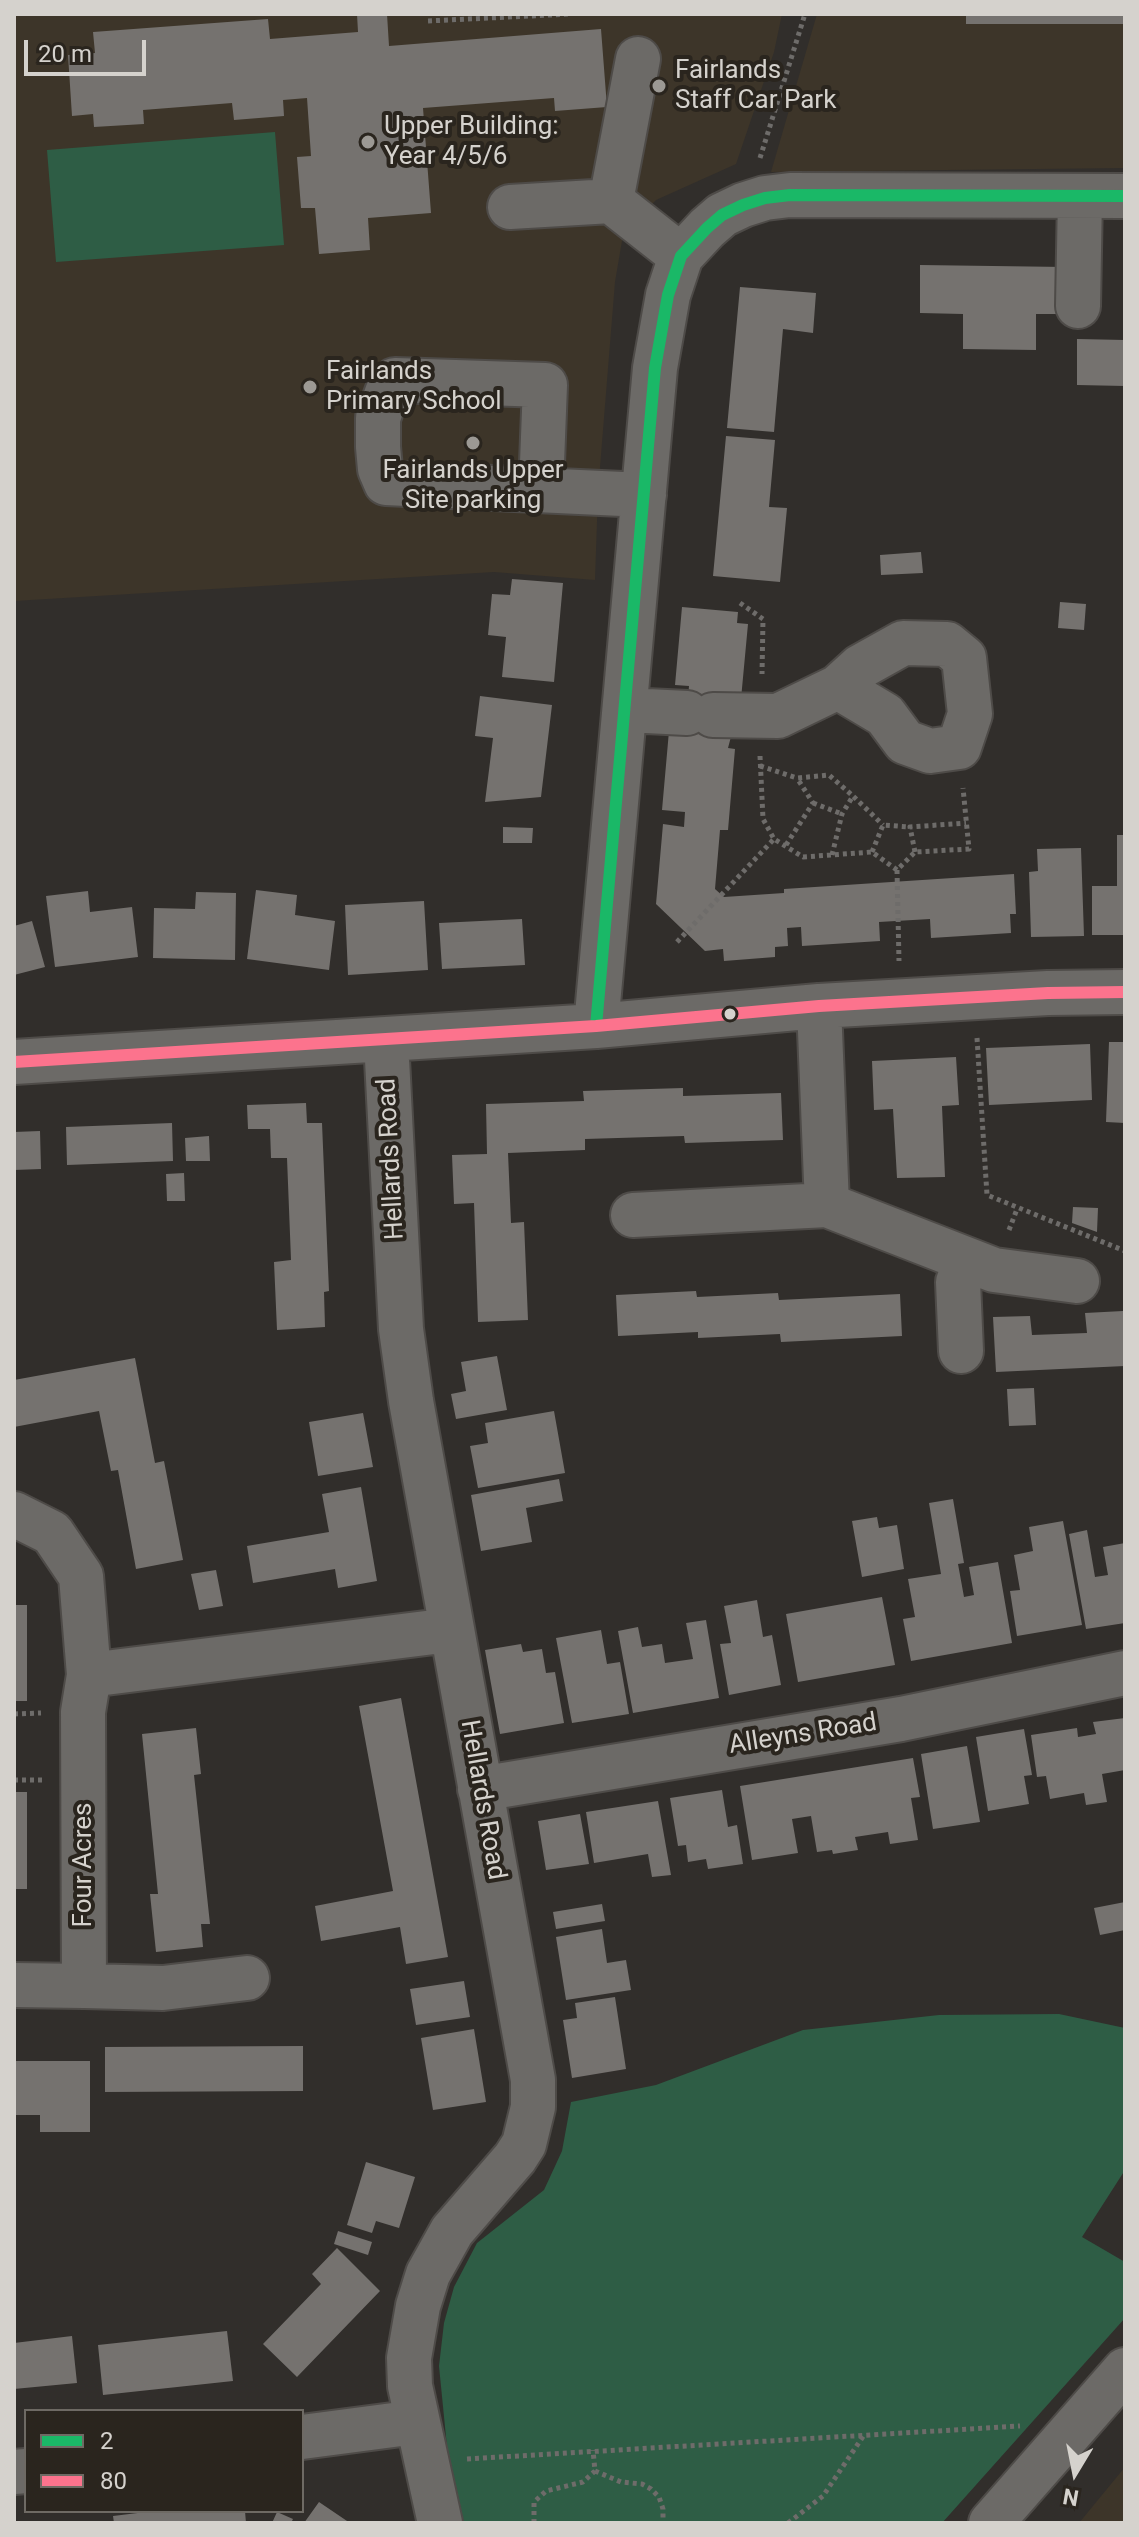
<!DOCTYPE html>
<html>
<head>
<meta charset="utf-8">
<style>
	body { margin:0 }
	#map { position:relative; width:1139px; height:2537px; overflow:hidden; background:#312e2b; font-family:Roboto,sans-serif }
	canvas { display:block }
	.frame { position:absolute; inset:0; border:16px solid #d5d2cd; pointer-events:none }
	.legend { position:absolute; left:24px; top:2409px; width:280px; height:104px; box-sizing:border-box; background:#2a251e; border:2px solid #6e6a64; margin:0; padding:10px 14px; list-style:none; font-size:24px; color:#d5d2cd }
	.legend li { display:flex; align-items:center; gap:16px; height:40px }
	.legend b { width:40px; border:2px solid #6e6a64 }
	.north { position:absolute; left:1035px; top:2433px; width:80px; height:80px; -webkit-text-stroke:6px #2a251e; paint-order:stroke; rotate:190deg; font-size:22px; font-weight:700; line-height:32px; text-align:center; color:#d5d2cd }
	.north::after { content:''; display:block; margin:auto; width:28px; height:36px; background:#d5d2cd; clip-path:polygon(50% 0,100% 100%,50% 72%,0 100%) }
	.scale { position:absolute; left:24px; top:40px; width:122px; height:36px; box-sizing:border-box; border:4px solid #d5d2cd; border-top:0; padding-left:10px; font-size:24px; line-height:28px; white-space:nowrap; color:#d5d2cd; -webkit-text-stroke:6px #2a251e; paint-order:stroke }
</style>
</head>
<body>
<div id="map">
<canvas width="1139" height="2537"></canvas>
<div class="frame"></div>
<ul class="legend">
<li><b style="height:10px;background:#1ab867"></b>2</li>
<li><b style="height:10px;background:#fc738d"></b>80</li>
</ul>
<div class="north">N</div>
<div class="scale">20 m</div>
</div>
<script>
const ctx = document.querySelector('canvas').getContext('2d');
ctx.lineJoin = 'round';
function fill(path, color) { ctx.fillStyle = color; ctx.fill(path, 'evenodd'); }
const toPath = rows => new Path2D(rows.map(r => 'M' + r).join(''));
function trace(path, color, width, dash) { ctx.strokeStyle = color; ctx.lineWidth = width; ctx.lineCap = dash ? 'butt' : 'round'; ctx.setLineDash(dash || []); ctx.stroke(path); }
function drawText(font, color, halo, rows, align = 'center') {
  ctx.font = font + ' Roboto,sans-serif'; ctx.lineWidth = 8; ctx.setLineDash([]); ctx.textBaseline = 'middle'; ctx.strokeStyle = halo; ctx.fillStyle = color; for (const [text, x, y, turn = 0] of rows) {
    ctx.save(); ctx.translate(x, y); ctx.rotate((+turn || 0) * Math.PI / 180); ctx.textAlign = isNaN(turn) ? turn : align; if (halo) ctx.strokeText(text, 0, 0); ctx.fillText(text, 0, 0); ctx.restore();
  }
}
fill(toPath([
	[14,14,782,14,774,52,736,164,656,200,623,235,615,282,598,492,595,580,494,572,14,601],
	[817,14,1125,14,1125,168,771,172],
	[1125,2467,1125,2523,1079,2523]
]), '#3d3529');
fill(toPath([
	[275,132,284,245,56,262,47,150],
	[1059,2014,1125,2028,1125,2170,1082,2237,1125,2262,1125,2318,942,2523,464,2523,447,2447,439,2366,444,2323,454,2287,477,2243,544,2190,562,2151,571,2102,656,2085,803,2030,939,2015]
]), '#2e5d45');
fill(toPath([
	[357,14,387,14,389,46,601,29,607,107,555,111,554,98,423,108,431,213,368,218,370,250,319,254,315,208,301,208,297,157,311,156,307,98,283,100,284,116,234,120,232,103,143,110,144,124,94,127,93,114,72,116,68,55,95,53,93,32,268,19,270,39,358,32],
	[966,14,1125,14,1125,24,966,24],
	[920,265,1066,267,1065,314,1036,314,1036,350,963,349,963,314,920,313],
	[740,287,816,293,813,333,783,329,774,432,727,428],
	[1077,339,1125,340,1125,386,1077,385],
	[726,436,775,440,769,507,787,508,780,582,713,576],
	[921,552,923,573,881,575,880,555],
	[512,579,563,583,554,682,502,677,506,637,488,635,492,594,510,595],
	[1060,602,1086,604,1084,630,1058,628],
	[682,607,738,612,737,623,748,624,741,699,728,748,735,749,728,830,720,830,715,889,724,897,784,893,784,889,1014,874,1016,914,1010,914,1011,933,931,938,930,919,879,922,880,941,802,946,801,927,787,928,788,946,775,947,775,957,724,961,723,949,705,951,656,904,663,824,684,827,685,812,662,810,669,731,685,732,689,686,675,685],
	[480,696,552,705,541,797,485,802,493,738,475,736],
	[503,827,533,828,532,843,503,843],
	[1117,835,1125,835,1125,935,1092,935,1092,886,1117,886],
	[1081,848,1084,936,1031,937,1029,872,1038,871,1037,849],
	[256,890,297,895,295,915,335,921,329,970,247,959],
	[88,891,90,912,132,907,138,957,55,967,46,896],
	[196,892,236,893,235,960,153,958,154,908,195,909],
	[424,901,428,970,348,975,345,905],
	[522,919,525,965,442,969,439,923],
	[32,921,45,967,14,975,14,926],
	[1109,1042,1125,1042,1125,1123,1106,1122],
	[1090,1044,1092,1100,989,1105,986,1048],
	[956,1057,959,1105,942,1106,945,1177,897,1178,893,1109,874,1110,872,1061],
	[683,1088,683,1096,781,1093,783,1140,685,1143,684,1136,585,1139,585,1150,508,1153,511,1223,524,1222,528,1320,478,1322,474,1203,454,1204,452,1155,487,1154,486,1104,584,1101,583,1091],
	[306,1103,307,1123,322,1123,329,1291,324,1292,325,1327,277,1330,274,1262,291,1260,287,1158,271,1158,270,1129,248,1129,247,1105],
	[172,1123,173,1161,67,1165,66,1127],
	[40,1131,41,1169,14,1170,14,1132],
	[209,1136,210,1161,186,1161,185,1138],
	[184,1173,185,1201,167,1201,166,1174],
	[1073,1207,1098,1208,1097,1232,1072,1223],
	[696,1291,697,1297,778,1293,779,1300,900,1294,902,1336,781,1342,780,1334,698,1338,698,1332,618,1336,616,1295],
	[1123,1311,1125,1366,996,1372,993,1317,1030,1316,1032,1335,1087,1333,1085,1313],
	[497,1356,507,1410,456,1419,451,1394,466,1391,461,1362],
	[135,1358,155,1463,164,1461,183,1560,136,1569,118,1470,111,1471,99,1411,14,1427,14,1380],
	[1034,1388,1036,1425,1009,1426,1007,1389],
	[554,1411,565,1473,478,1488,470,1446,488,1443,485,1423],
	[363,1413,373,1467,318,1476,309,1422],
	[559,1479,563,1501,526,1508,532,1542,481,1551,471,1495],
	[361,1487,377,1581,338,1588,335,1569,253,1583,247,1546,329,1532,322,1494],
	[953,1499,964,1563,958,1564,964,1597,974,1595,969,1567,998,1562,1012,1643,911,1661,903,1619,915,1617,908,1579,941,1574,929,1503],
	[877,1517,879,1528,897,1525,904,1569,862,1577,852,1521],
	[1063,1521,1082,1625,1017,1636,1010,1591,1020,1590,1014,1555,1033,1551,1029,1527],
	[1087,1530,1095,1577,1108,1575,1103,1547,1125,1543,1125,1623,1086,1629,1069,1534],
	[216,1570,223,1606,199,1610,191,1574],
	[882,1597,895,1665,798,1682,786,1614],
	[757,1600,763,1637,772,1635,781,1685,729,1695,720,1644,731,1643,724,1606],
	[14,1605,27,1605,27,1701,14,1701],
	[706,1620,719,1698,633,1713,618,1631,638,1627,642,1647,662,1644,665,1663,693,1659,686,1623],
	[601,1630,607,1664,620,1662,629,1714,572,1723,556,1638],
	[521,1644,523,1652,542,1649,546,1673,555,1672,564,1723,500,1734,485,1650],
	[401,1698,448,1957,406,1964,400,1927,321,1941,315,1906,393,1891,359,1706],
	[1125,1718,1125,1770,1102,1774,1107,1802,1086,1805,1084,1793,1050,1799,1046,1776,1037,1777,1031,1735,1077,1728,1078,1737,1096,1734,1093,1722],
	[196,1728,201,1774,194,1775,210,1924,201,1924,203,1947,156,1952,150,1894,158,1894,142,1734],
	[1024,1729,1032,1775,1024,1776,1029,1804,988,1811,976,1737],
	[967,1746,980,1822,933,1829,921,1754],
	[913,1758,920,1797,911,1798,918,1840,890,1844,888,1832,855,1837,858,1850,833,1854,832,1850,817,1852,811,1816,792,1819,798,1853,752,1860,740,1786],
	[722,1790,728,1827,737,1825,743,1864,708,1869,706,1859,688,1862,686,1845,678,1846,670,1798],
	[14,1792,27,1792,27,1889,14,1889],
	[658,1801,671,1875,652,1877,648,1854,594,1863,586,1812],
	[580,1814,589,1864,546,1870,538,1821],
	[1125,1902,1125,1930,1100,1935,1094,1908],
	[602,1904,605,1921,556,1929,553,1912],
	[602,1929,607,1963,626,1960,631,1990,566,2000,556,1937],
	[464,1981,470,2017,416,2025,410,1989],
	[615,1997,626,2069,572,2078,563,2020,577,2018,575,2003],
	[474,2029,486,2102,433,2110,421,2038],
	[303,2046,303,2091,105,2092,105,2047],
	[14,2061,90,2061,90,2132,40,2132,40,2115,14,2115],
	[366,2162,415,2177,399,2228,376,2221,372,2233,347,2225],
	[338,2231,372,2242,368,2255,334,2244],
	[337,2248,380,2291,297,2377,263,2344,321,2284,312,2274],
	[227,2331,233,2381,103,2395,98,2345],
	[72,2336,77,2383,14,2389,14,2343],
	[319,2502,350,2523,304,2523],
	[154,2511,245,2511,246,2523,114,2523,113,2516],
	[277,2512,293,2519,291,2523,272,2523]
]), '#75726f');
const minor = toPath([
	[611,201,638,59],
	[510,207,611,201,681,256],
	[1078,306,1080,196],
	[541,489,545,385,395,380,387,393,378,418,378,447,380,469,386,483,644,495],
	[626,710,687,713],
	[713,715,778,716,838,687,860,667,903,643,947,644,964,658,970,714,959,747,930,751,905,742,885,715,838,687],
	[819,1006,827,1205,994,1270,1077,1281],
	[596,1026,655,368,668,295,681,256,707,228,722,215,743,205,765,198,790,195,1125,196],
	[386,1040,401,1329,411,1401,533,2080,533,2107,524,2144,515,2158,452,2231,428,2274,418,2306,409,2358,410,2386,440,2523],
	[14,1062,596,1026,819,1006,1048,993,1125,992],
	[633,1215,827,1205],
	[961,1351,958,1282,968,1260],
	[14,1514,52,1533,81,1576,89,1675,83,1712,84,1986,14,1985],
	[89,1675,450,1630],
	[480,1789,901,1719,1125,1673],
	[84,1986,163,1988,247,1978],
	[302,2437,416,2422],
	[14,2472,26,2471],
	[991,2523,1125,2370]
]);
trace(minor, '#4e4b48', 48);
trace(toPath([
	[428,21,570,14],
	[760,158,805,14],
	[740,603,763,619,762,674],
	[760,756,763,819,774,839,803,857,872,852,897,870,915,852,969,849,963,788],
	[760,766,797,778,829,775,853,796],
	[813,803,842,814],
	[786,845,813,803,797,778],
	[872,852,883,825,910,827],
	[915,852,910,827,966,823],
	[832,855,842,814,853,796,883,825],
	[897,870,899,961],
	[677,942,774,839],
	[977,1038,987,1195,1125,1251],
	[1009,1230,1017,1209],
	[14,1714,41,1713],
	[14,1780,44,1780],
	[467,2459,1020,2426],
	[595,2471,621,2482,642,2484,651,2489,659,2497,663,2509,663,2523],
	[534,2523,534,2502,546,2491,583,2482,595,2471,593,2450],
	[788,2523,823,2496,864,2435]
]), '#6e6c6a', 5, [4, 4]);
trace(minor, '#6c6a67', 44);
trace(toPath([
	[596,1026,655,368,668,295,681,256,707,228,722,215,743,205,765,198,790,195,1125,196]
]), '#1ab867', 12);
trace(toPath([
	[14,1062,596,1026,819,1006,1048,993,1125,992]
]), '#fc738d', 12);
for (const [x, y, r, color] of [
	[659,86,8,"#9c9994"],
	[368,142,8,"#9c9994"],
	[310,387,8,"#9c9994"],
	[473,443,8,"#9c9994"],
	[730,1014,7,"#d5d2cd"]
]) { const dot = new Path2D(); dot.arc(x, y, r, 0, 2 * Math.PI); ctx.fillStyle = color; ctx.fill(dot); trace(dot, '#2a251e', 3); }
drawText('26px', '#d5d2cd', '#2a251e', [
	["Fairlands",675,71],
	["Staff Car Park",675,101],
	["Upper Building:",384,127],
	["Year 4/5/6",384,157],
	["Fairlands",326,372],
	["Primary School",326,402],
	["Fairlands Upper",473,471,"center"],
	["Site parking",473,501,"center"]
], 'left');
drawText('26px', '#d5d2cd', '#2a251e', [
	["Hellards Road",392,1159,-93],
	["Alleyns Road",803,1735,-9],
	["Hellards Road",482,1800,80],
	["Four Acres",84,1865,-90]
]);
</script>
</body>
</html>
